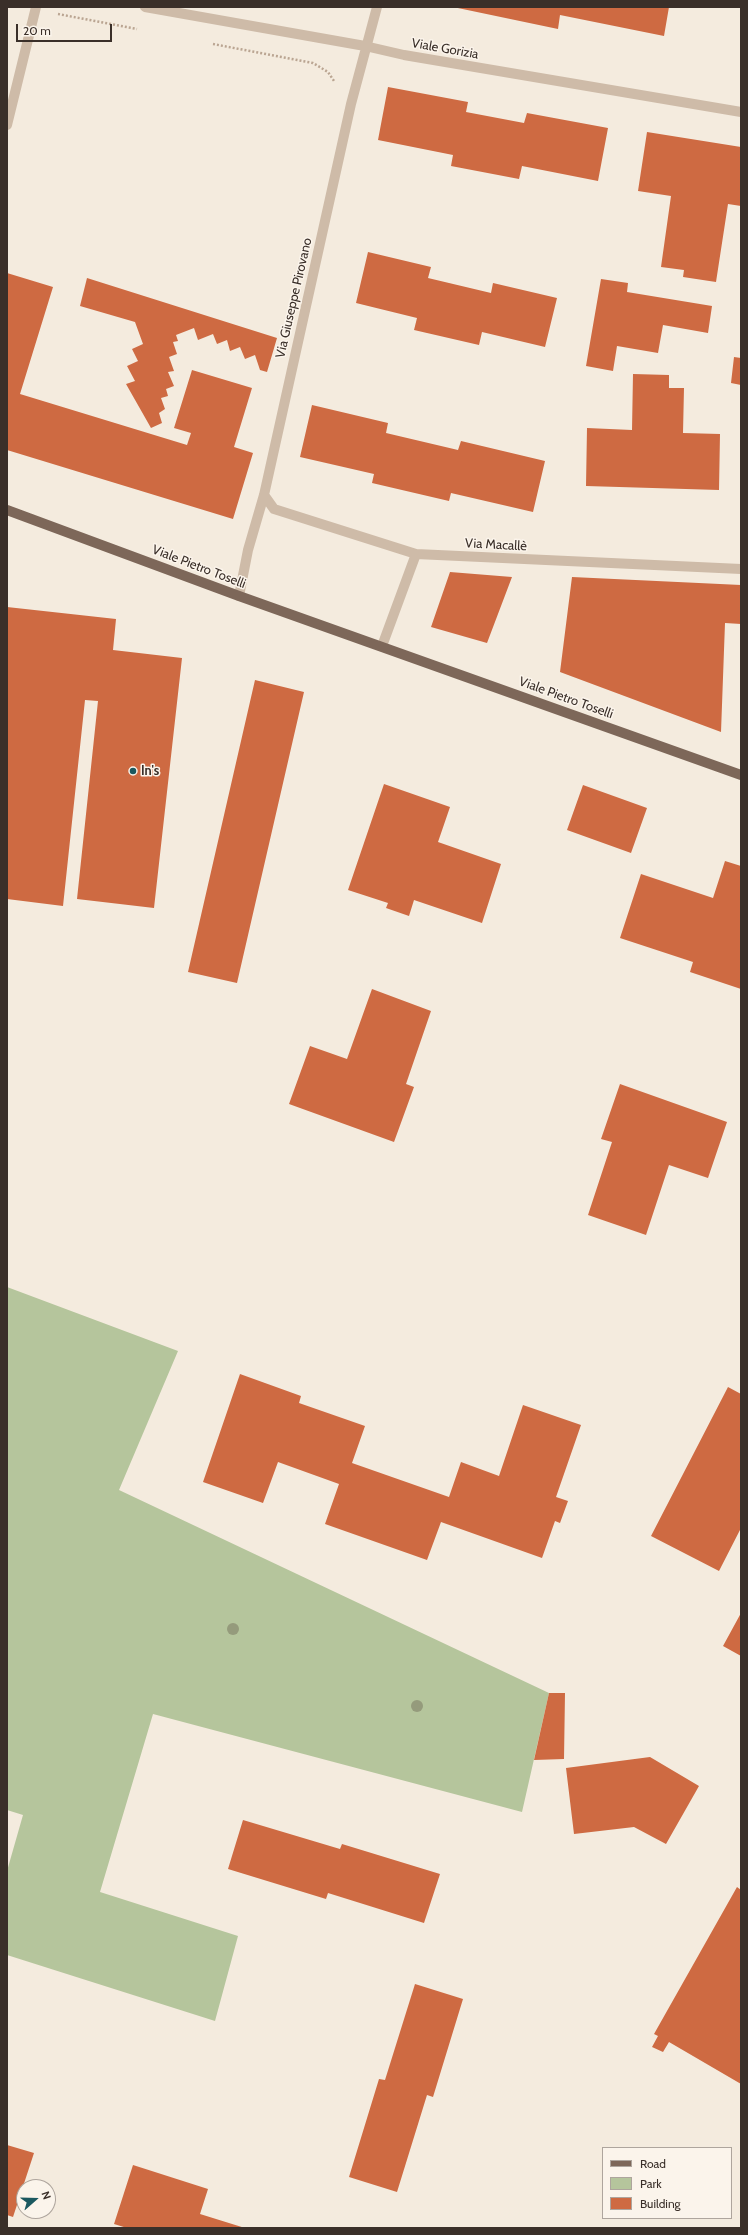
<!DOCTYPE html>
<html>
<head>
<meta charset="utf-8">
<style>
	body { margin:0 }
	#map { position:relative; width:748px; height:2235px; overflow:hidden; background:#f4ebde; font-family:Cabin,sans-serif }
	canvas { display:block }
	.frame { position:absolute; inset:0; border:8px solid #3a2f29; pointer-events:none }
	.legend { position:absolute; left:602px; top:2147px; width:130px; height:72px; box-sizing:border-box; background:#fbf4eb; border:1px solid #aea59d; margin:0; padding:5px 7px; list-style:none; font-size:12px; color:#3a2f29 }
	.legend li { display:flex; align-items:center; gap:8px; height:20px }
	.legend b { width:20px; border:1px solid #aea59d }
	.north { position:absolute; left:16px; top:2179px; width:40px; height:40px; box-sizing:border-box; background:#fbf4eb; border:1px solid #aea59d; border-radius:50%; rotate:70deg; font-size:11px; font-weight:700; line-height:16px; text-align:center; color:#3a2f29 }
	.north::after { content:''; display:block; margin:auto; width:14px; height:18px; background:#1b585f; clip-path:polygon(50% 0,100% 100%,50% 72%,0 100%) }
	.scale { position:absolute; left:16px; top:24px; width:96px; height:18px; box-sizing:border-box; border:2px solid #3a2f29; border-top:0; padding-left:5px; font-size:12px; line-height:14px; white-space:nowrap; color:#3a2f29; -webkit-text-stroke:3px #fbf4eb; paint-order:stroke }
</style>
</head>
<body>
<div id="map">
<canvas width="748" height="2235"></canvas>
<div class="frame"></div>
<ul class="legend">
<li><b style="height:5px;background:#7d6759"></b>Road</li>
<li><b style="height:11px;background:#b5c59c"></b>Park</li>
<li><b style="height:11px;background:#ce6a42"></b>Building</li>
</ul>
<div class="north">N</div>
<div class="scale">20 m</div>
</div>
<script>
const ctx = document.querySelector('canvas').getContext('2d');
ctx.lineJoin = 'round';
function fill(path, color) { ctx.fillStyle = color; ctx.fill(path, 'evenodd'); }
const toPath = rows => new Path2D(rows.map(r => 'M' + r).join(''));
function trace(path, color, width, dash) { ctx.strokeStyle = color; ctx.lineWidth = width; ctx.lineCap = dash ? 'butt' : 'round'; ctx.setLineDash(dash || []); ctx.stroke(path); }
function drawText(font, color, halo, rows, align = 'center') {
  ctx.font = font + ' Cabin,sans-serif'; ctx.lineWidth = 3; ctx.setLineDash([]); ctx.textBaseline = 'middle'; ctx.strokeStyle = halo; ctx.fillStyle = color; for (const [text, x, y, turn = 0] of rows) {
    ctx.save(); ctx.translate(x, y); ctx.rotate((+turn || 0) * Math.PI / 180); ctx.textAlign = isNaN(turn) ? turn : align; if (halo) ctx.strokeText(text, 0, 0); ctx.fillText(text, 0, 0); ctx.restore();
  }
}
fill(toPath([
	[7,1287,178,1351,119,1490,549,1693,522,1812,153,1714,100,1892,238,1936,215,2021,7,1955,7,1871,23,1815,7,1810]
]), '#b5c59c');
fill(toPath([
	[453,7,669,7,664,36,560,15,558,29],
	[388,87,468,102,466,112,524,123,527,113,608,128,598,181,522,166,519,179,451,166,453,155,378,140],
	[647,132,741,147,741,206,728,204,716,282,683,277,684,270,661,267,671,196,638,191],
	[368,252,431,267,428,278,491,293,493,283,557,298,545,347,482,332,479,345,414,330,417,318,356,303],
	[7,273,53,287,20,394,187,445,191,433,174,428,192,370,252,388,234,447,253,453,233,519,7,450],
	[87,278,277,338,267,372,260,370,255,355,245,359,240,347,230,351,227,340,217,344,213,334,198,340,194,328,176,335,178,341,173,342,177,354,169,357,174,371,168,372,174,386,166,389,168,396,161,398,165,409,159,413,162,423,151,428,126,384,135,381,127,366,138,361,132,349,143,344,135,322,80,306],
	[601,279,628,283,627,292,712,306,708,333,663,325,658,353,617,346,613,371,586,366],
	[734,357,741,358,741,385,731,383],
	[633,374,669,375,669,388,684,388,683,433,720,434,719,490,586,486,587,428,632,430],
	[312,405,388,423,386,433,458,450,461,441,545,461,533,512,451,493,449,501,372,483,374,474,300,457],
	[450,572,512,577,487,643,431,627],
	[572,577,741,585,741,624,725,623,721,732,560,672],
	[7,607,116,619,113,650,182,658,154,908,77,899,98,701,85,700,63,906,7,899],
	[255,680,304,692,237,983,188,972],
	[384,784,450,807,438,842,501,864,482,923,414,900,409,916,386,908,388,903,348,890],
	[583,785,647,808,631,853,567,830],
	[725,861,741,866,741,989,690,972,693,962,620,938,641,874,713,898],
	[372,989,431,1011,406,1084,414,1087,394,1142,289,1104,310,1046,347,1059],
	[620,1084,727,1122,708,1178,669,1165,646,1235,588,1215,612,1142,601,1139],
	[240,1374,301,1396,299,1403,365,1426,352,1463,449,1497,461,1462,499,1476,523,1405,581,1425,556,1497,568,1501,560,1523,555,1521,542,1558,441,1522,427,1560,325,1524,339,1484,278,1462,263,1503,203,1482],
	[728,1387,741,1394,741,1528,719,1571,651,1536],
	[741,1613,741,1656,723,1646],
	[549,1693,565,1693,564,1759,534,1760],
	[650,1757,699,1786,666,1844,634,1827,574,1834,566,1768],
	[243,1820,340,1849,342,1844,440,1874,424,1923,328,1893,326,1899,228,1869],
	[737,1887,741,1890,741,2084,669,2042,663,2052,652,2047,658,2036,654,2034],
	[415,1984,463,1999,433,2097,427,2095,397,2192,349,2177,379,2079,385,2080],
	[7,2145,34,2153,13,2217,7,2215],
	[133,2165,208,2189,200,2214,245,2228,127,2228,114,2224]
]), '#ce6a42');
trace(toPath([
	[58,14,137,29],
	[213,44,313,63,328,72,334,81]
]), '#baa592', 2.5, [2, 2]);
trace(toPath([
	[145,7,365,46,404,55,741,112],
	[7,125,36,7],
	[264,495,274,509,416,554,741,569],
	[239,596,248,550,264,495,351,104,377,7],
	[382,646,416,554]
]), '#cebba8', 10);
trace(toPath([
	[7,510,239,596,741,775]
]), '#7d6759', 10);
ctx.fillStyle = '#959b7c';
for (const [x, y] of [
	[233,1629],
	[417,1706]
]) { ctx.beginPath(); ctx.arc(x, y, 6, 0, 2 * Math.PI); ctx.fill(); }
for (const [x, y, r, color] of [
	[133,771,4,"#1b585f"]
]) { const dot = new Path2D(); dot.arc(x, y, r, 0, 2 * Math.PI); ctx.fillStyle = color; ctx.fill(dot); trace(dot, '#fbf4eb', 1.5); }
drawText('13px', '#3a2f29', '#fbf4eb', [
	["Viale Gorizia",445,49,10],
	["Via Giuseppe Pirovano",294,298,-77],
	["Via Macallè",496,545,3],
	["Viale Pietro Toselli",199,567,21],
	["Viale Pietro Toselli",566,698,20]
]);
drawText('bold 13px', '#3a2f29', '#fbf4eb', [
	["In's",141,771]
], 'left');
</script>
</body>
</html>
